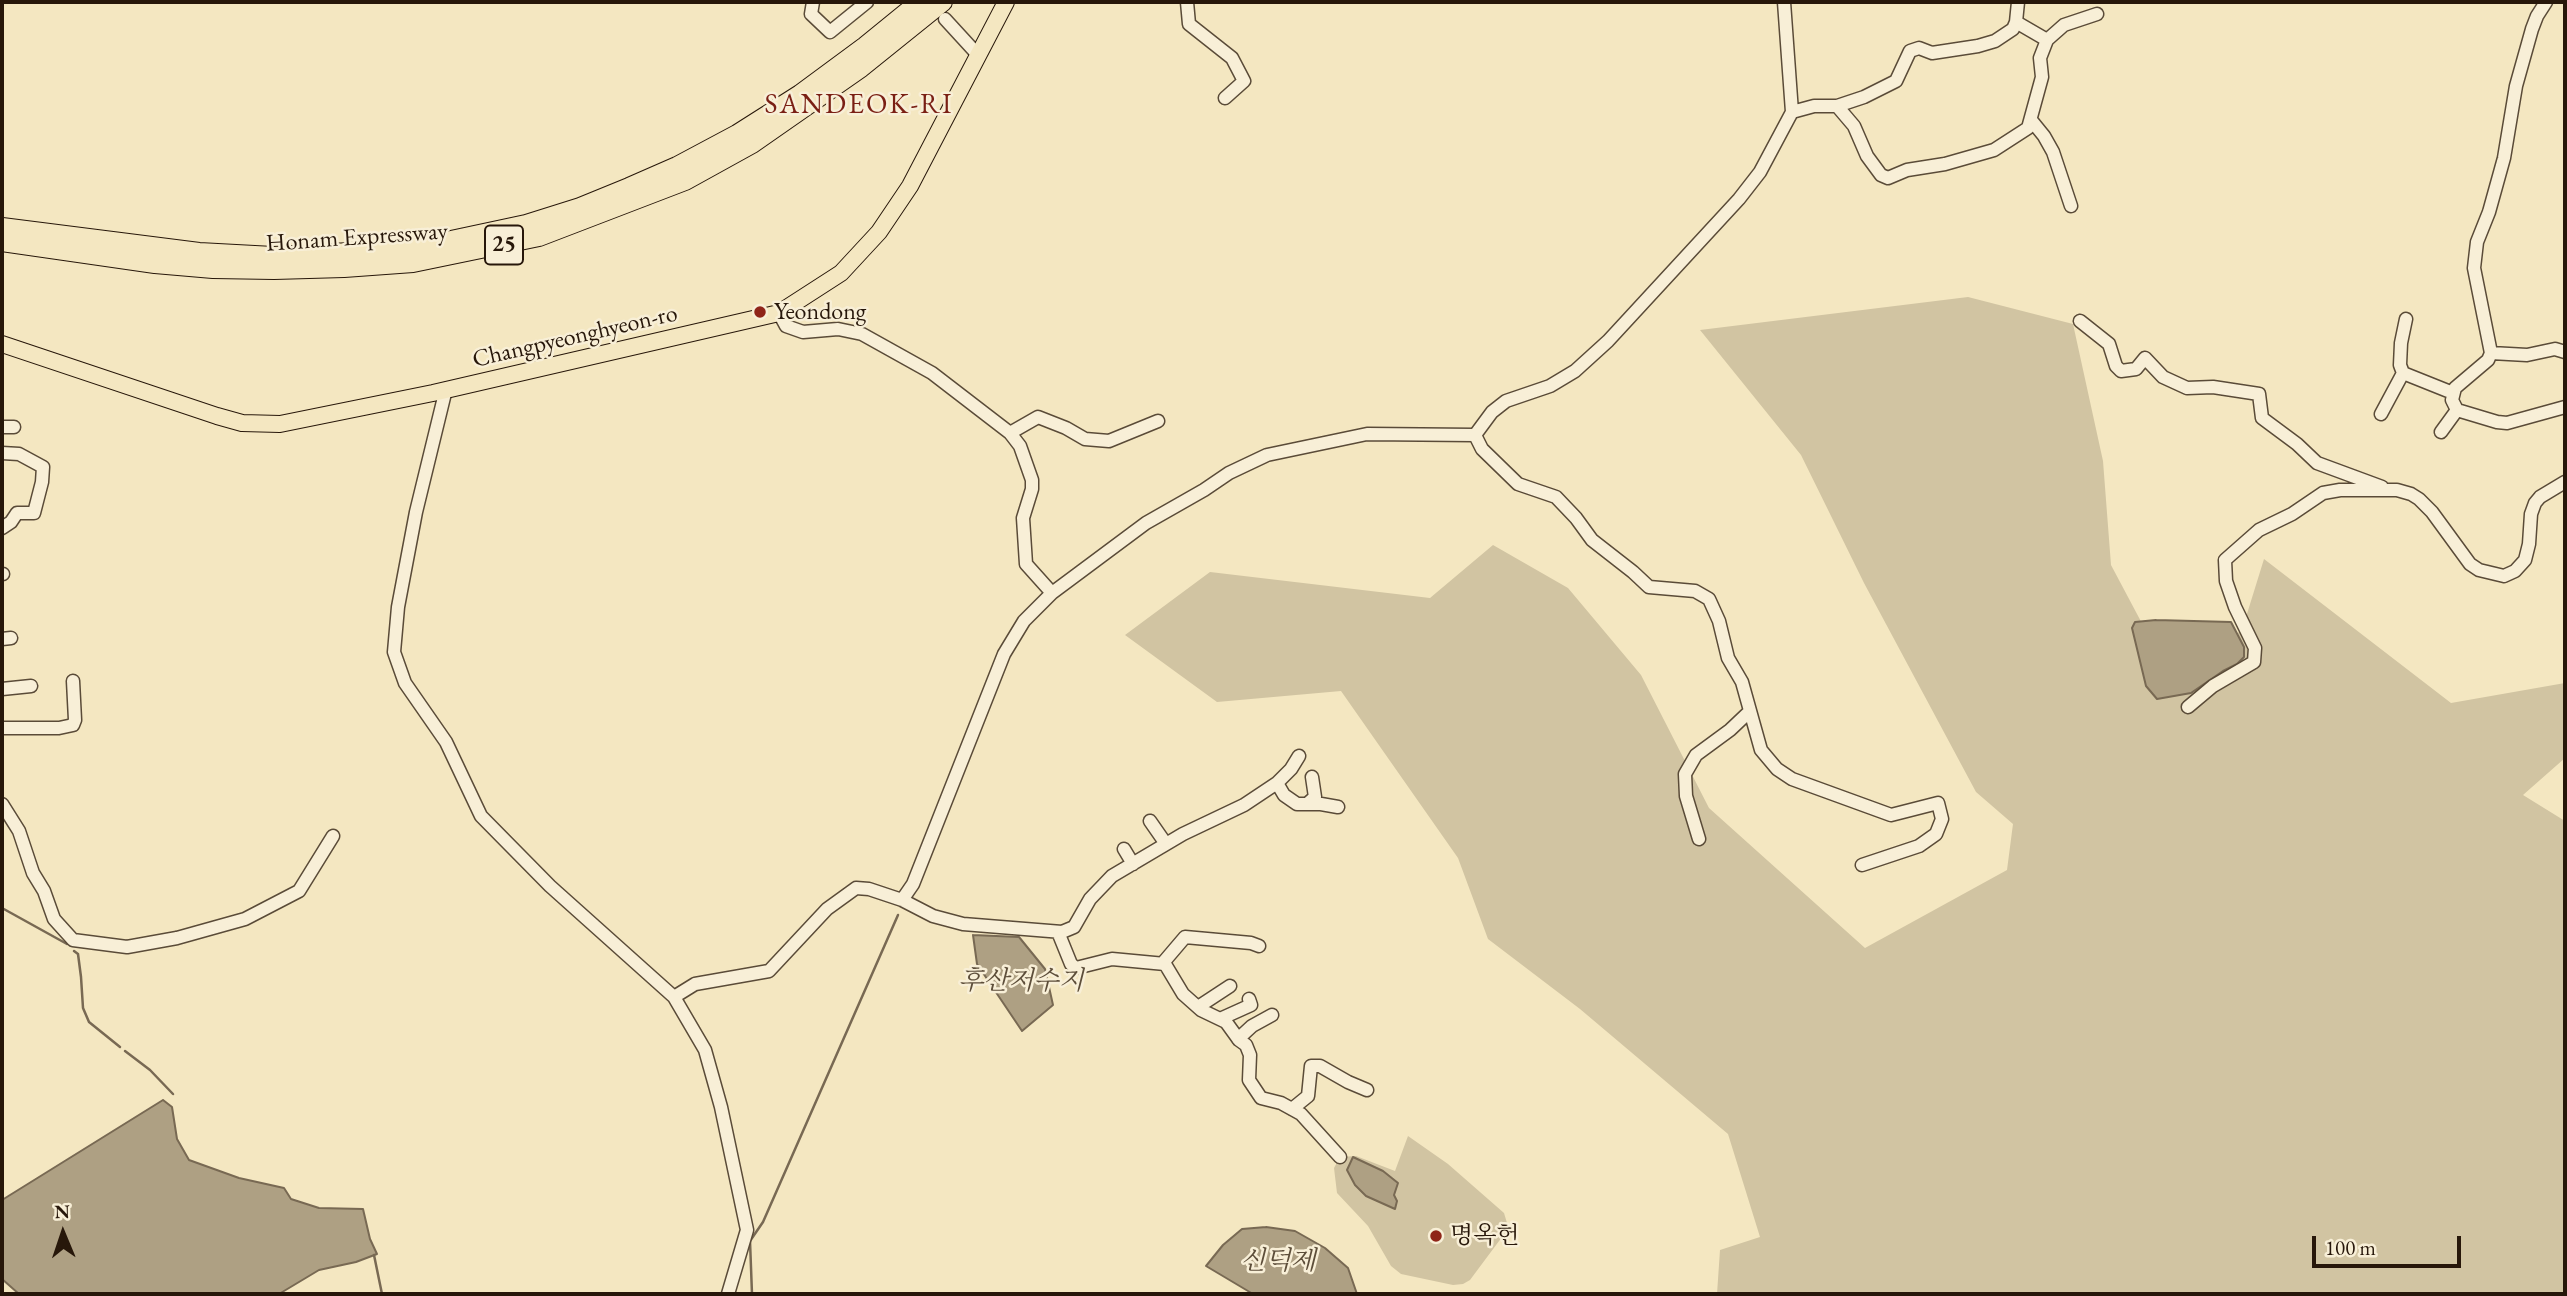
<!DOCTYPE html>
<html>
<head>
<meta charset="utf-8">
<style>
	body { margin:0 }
	#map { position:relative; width:2567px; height:1296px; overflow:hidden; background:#f4e7c1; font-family:"EB Garamond",serif }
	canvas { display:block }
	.frame { position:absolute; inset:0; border:4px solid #27170a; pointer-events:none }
	.north { position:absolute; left:28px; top:1198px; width:70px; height:70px; -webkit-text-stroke:5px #f8efd7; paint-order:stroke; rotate:358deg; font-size:19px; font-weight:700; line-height:28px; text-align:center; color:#27170a }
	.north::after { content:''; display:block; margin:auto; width:24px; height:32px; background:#27170a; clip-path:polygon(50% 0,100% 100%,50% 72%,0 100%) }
	.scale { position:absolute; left:2312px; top:1236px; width:149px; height:32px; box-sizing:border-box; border:4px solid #27170a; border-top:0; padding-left:9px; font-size:21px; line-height:24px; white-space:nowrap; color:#27170a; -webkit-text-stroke:5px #f8efd7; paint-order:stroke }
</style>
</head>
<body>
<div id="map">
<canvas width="2567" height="1296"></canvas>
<div class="frame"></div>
<div class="north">N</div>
<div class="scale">100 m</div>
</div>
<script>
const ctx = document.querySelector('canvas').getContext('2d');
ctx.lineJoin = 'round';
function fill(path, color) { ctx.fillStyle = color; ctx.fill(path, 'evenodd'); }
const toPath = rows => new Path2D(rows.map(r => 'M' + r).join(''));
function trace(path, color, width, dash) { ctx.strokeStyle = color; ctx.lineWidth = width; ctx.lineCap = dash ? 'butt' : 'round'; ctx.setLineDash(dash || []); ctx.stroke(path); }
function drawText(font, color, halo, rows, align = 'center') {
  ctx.font = font + ' "EB Garamond","Noto Serif KR",serif'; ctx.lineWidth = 5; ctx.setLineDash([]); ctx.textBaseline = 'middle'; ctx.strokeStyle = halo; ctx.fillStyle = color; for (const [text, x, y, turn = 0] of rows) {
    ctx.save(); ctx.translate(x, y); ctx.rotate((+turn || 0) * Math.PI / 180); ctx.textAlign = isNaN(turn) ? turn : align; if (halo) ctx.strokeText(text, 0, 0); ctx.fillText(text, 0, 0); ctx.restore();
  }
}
fill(toPath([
	[1968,297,2073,324,2103,461,2111,565,2171,678,2242,630,2264,559,2451,703,2565,683,2565,758,2523,795,2565,821,2565,1294,1717,1294,1720,1250,1760,1237,1728,1134,1580,1009,1488,939,1458,858,1341,691,1217,702,1125,635,1210,572,1430,598,1493,545,1568,588,1641,675,1709,808,1865,948,2007,870,2013,824,1976,792,1864,583,1801,455,1700,330],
	[1408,1136,1448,1164,1504,1213,1507,1223,1505,1233,1470,1280,1463,1284,1453,1285,1401,1274,1391,1266,1368,1226,1337,1193,1334,1168,1340,1157,1356,1156,1395,1171]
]), '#d1c4a2');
const water = toPath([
	[2156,620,2231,622,2244,647,2244,657,2237,664,2223,671,2191,693,2157,699,2146,686,2132,628,2135,622,2156,620],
	[973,935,1019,937,1045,969,1053,1005,1022,1031,977,964,973,935],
	[163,1100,172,1107,177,1139,189,1160,239,1178,284,1188,291,1199,319,1208,363,1209,370,1239,377,1254,356,1262,319,1270,279,1294,19,1294,2,1279,2,1200,163,1100],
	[1353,1157,1383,1171,1398,1183,1394,1195,1397,1201,1395,1209,1366,1196,1355,1185,1347,1170,1353,1157],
	[1266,1227,1295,1231,1325,1248,1348,1268,1357,1294,1253,1294,1206,1266,1223,1245,1242,1229,1266,1227]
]);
fill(water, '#aea083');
trace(water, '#786953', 2);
trace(toPath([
	[2,908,67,944],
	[74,951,78,954,81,977,83,1008,89,1022,120,1047],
	[125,1051,150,1070,173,1094],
	[374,1255,382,1294],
	[752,1294,750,1241,763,1222,898,915]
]), '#786953', 2.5);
const minor = toPath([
	[813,2,811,14,830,32,867,2],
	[1187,2,1189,24,1232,58,1244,81,1225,98],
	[2546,2,2537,16,2532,29,2516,86,2504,158,2489,212,2477,242,2474,268,2491,353,2527,355,2555,349,2565,352],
	[945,19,978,55],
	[2016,22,2047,40],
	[1837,106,1854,126,1867,156,1881,175,1888,178,1907,170,1945,164,1994,150,2028,128,2042,77,2040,58,2047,40,2064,25,2097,14],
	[1792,112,1814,106,1837,106,1864,97,1896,81,1910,51,1919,48,1932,53,1978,46,1995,41,2013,29,2016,22,2018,2],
	[2031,120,2044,136,2053,152,2071,206],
	[779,313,786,326,803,332,838,329,862,334,932,373,1010,433,1038,417,1066,428,1085,439,1109,441,1158,421],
	[2406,319,2401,343,2400,365,2403,373,2453,393],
	[2080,321,2109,344,2116,366,2121,371,2136,369,2145,358,2163,377,2187,388,2213,387,2259,394,2262,418,2297,444,2317,463,2382,487],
	[2491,353,2488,360,2455,388,2452,400,2457,410,2497,422,2507,423,2565,407],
	[446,389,416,512,398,607,394,652,405,683,446,742,481,816,550,886,674,997,705,1050,721,1107,747,1230,728,1294],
	[2381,414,2403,373],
	[2,427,14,427],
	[2441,432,2457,410],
	[1010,433,1020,446,1032,480,1032,489,1023,518,1026,564,1052,593],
	[1475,435,1482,449,1518,484,1556,497,1576,518,1592,540,1633,572,1649,587,1695,591,1709,599,1719,621,1728,658,1742,682,1761,750,1777,769,1792,779,1891,815,1938,803,1942,819,1936,834,1919,846,1862,865],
	[2,453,19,454,43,467,42,482,34,513,17,513,11,522,2,528],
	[2,574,3,574],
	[2,639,11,638],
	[2,689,31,686],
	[2188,707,2213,686,2254,662,2255,648,2235,607,2226,581,2225,560,2259,530,2292,514,2323,493,2340,490,2397,490,2411,494,2419,499,2432,512,2470,564,2479,570,2504,576,2515,571,2525,560,2529,544,2531,514,2535,503,2540,497,2565,482],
	[2,728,59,728,73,725,75,720,73,681],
	[1277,783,1284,795,1297,804,1321,804,1338,807],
	[2,804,19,831,33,873,44,891,54,919,73,940,127,947,177,938,245,919,299,891,333,836],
	[1307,804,1315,797,1312,777],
	[1150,821,1166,844],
	[1699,839,1686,796,1685,774,1696,755,1730,730,1749,712],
	[1124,849,1133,864],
	[902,900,913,884,1004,654,1024,621,1052,593,1146,523,1204,490,1229,473,1267,455,1367,434,1475,435,1492,412,1506,401,1550,386,1575,371,1608,341,1739,199,1760,172,1792,112,1784,2],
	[1058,932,1071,964,1076,968,1112,959,1165,964,1183,994,1201,1010,1226,1022,1239,1040,1246,1045,1250,1055,1249,1080,1261,1098,1281,1103,1301,1114,1340,1157],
	[1162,964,1185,937,1251,943,1259,946],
	[674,997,695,984,769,971,827,909,856,888,869,889,902,900,933,916,963,924,1062,932,1074,927,1090,899,1112,876,1183,834,1244,805,1277,783,1291,769,1299,756],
	[1198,1007,1230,986],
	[1220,1019,1251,1005,1249,999],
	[1238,1039,1252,1026,1272,1015],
	[1292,1109,1308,1096,1311,1066,1320,1066,1348,1082,1367,1090]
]);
const major = toPath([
	[2,344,217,416,242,423,280,424,433,393,779,313,841,273,879,232,910,186,1006,2]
]);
const highway = toPath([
	[2,227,199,252,273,256,409,249,526,224,580,207,629,187,677,166,737,134,800,94,865,46,919,2],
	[2,242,155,264,213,269,274,270,344,268,413,263,539,237,685,181,752,144,861,68,943,2]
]);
trace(minor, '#5a4b38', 15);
trace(major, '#27170a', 18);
trace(highway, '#27170a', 20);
trace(minor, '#f8efd7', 12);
trace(major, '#f4e7c1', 16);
trace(highway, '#f4e7c1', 18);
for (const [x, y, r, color] of [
	[760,312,7,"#8f2418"],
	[1436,1236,7,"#8f2418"]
]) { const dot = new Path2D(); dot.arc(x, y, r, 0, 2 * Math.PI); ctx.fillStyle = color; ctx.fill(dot); trace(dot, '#f8efd7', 2.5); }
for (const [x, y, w] of [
	[504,245,38]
]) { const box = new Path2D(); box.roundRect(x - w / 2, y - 19.5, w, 39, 5); ctx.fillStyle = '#f8efd7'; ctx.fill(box); trace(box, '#27170a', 2); }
drawText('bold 23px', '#27170a', null, [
	["25",504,245]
]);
drawText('24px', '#27170a', '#f8efd7', [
	["Honam Expressway",357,238,-4],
	["Changpyeonghyeon-ro",575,337,-13]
]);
drawText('24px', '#27170a', '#f8efd7', [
	["Yeondong",774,312],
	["명옥헌",1450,1236]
], 'left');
drawText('italic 26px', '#5d4e3a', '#f8efd7', [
	["후산저수지",1021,982],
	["신덕제",1278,1262]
]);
ctx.letterSpacing = '2px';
drawText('28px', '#7a1f14', '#f8efd7', [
	["SANDEOK-RI",859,105]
]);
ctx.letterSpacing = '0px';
</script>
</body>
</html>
